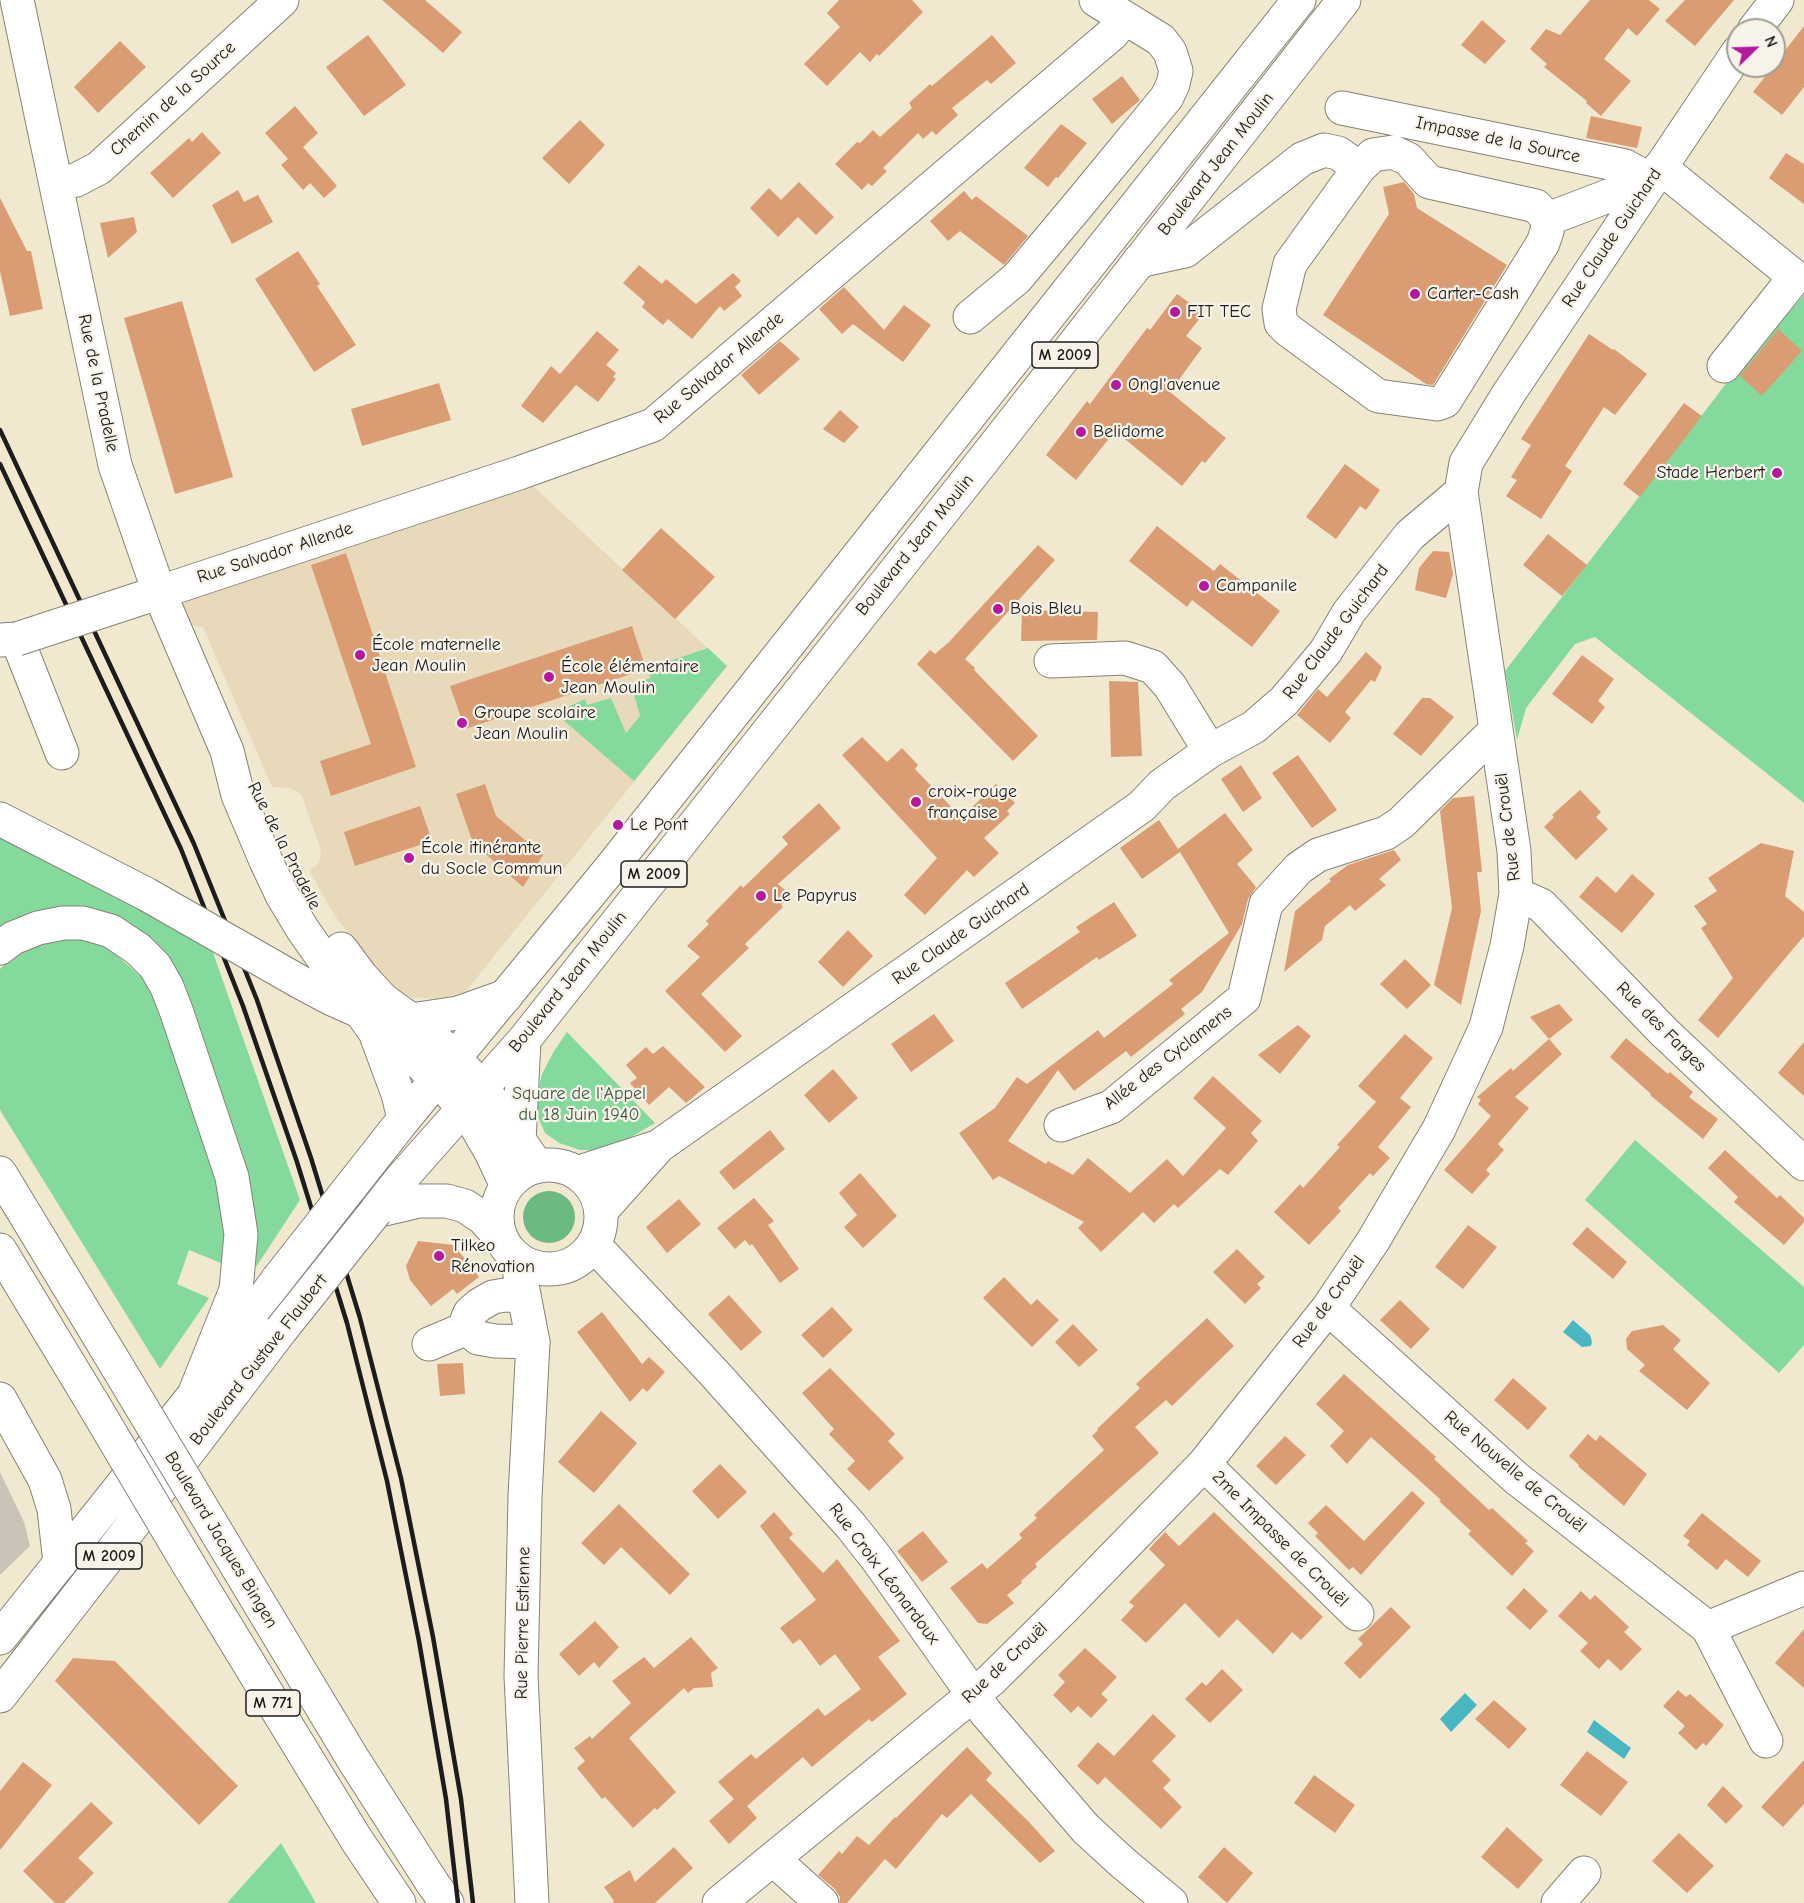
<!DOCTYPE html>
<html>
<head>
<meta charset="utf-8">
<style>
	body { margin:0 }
	#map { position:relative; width:1804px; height:1903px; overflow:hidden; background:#f1e8d0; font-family:"Comic Neue",sans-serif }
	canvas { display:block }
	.north { position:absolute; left:1726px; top:18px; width:60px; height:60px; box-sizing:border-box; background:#f7f3e8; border:2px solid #9f9d96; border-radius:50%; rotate:67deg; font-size:16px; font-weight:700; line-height:24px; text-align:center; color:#1c1c1c }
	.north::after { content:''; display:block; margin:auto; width:21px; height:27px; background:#b5179e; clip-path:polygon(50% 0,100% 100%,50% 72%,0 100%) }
</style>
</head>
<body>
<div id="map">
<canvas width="1804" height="1903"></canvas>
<div class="north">N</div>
</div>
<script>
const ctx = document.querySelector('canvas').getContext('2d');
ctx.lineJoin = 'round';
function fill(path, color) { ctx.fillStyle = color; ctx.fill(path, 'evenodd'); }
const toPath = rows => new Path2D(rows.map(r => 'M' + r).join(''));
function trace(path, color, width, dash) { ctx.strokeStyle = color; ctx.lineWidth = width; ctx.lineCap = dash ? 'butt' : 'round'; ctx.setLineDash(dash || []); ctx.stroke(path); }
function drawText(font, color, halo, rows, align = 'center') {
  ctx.font = font + ' "Comic Neue",sans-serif'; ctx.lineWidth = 4.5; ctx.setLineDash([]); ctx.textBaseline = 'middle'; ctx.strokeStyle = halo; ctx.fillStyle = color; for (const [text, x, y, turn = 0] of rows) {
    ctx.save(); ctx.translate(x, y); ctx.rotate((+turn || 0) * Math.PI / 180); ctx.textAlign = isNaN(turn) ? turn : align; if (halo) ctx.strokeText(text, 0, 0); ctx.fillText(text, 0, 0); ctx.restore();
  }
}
fill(toPath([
	[519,473,727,666,466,991,442,999,410,997,386,984,335,916,309,870,317,865,320,860,321,850,301,794,290,788,272,787,203,627,172,623,159,592]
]), '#e8d9ba');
fill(toPath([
	[0,1472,24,1522,30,1546,0,1575]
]), '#c9c3b8');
fill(toPath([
	[1804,295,1804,803,1595,637,1575,644,1526,708,1517,740,1505,671,1735,372],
	[708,648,727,666,634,781,555,713,585,699,587,705,611,698,626,733,640,716,631,684,651,678,646,669],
	[0,830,211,947,300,1200,256,1267,254,1249,133,928,0,930],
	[58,937,86,939,106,946,144,979,167,1019,217,1168,227,1253,221,1263,189,1250,177,1284,209,1298,160,1369,0,1110,0,969,20,951],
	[567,1032,655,1123,621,1143,599,1150,580,1150,559,1143,545,1133,537,1115,536,1100,542,1074,554,1051],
	[1635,1140,1804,1287,1804,1345,1779,1373,1585,1200],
	[281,1843,316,1903,227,1903]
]), '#84da9d');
fill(toPath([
	'523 1217a26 26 0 1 1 52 0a26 26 0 1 1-52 0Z'
]), '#6bba84');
fill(toPath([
	[1573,1320,1590,1335,1592,1342,1591,1346,1582,1347,1563,1332],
	[1465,1693,1477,1705,1451,1732,1440,1719],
	[1594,1720,1631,1748,1624,1759,1587,1732]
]), '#49b7c2');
fill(toPath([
	[382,0,425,0,462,32,443,53],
	[839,0,912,0,923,12,879,56,877,54,870,62,860,52,827,86,804,64,840,27,827,13],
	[1590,0,1649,0,1660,9,1637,36,1628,28,1604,59,1631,81,1601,116,1586,103,1587,101,1544,67,1547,64,1530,49,1546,29,1560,35],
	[1685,0,1734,0,1695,46,1665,21],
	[1482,20,1506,41,1485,64,1461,45],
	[1804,26,1804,87,1782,115,1753,92],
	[368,35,406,85,364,116,326,67],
	[992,35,1016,63,991,84,987,80,952,108,958,115,936,135,932,131,923,139,918,133,883,168,887,171,872,186,868,183,862,190,835,164,857,142,860,143,873,130,880,137,912,108,909,103,930,84,932,86],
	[120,41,146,67,98,113,74,87],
	[1122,76,1140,100,1112,124,1092,99],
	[295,106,318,133,303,147,337,186,324,198,310,183,303,190,281,165,288,159,265,133],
	[1591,116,1642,127,1637,148,1586,138],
	[580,120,605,145,569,184,542,158],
	[1061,124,1087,143,1058,178,1056,177,1048,187,1024,168],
	[202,132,221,153,173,198,150,173,189,138,192,142],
	[1786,153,1804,164,1804,204,1769,178],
	[799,182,834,217,816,235,798,217,778,237,750,208,769,188,781,200],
	[1404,182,1414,194,1417,208,1507,265,1433,385,1426,384,1323,315,1389,214,1383,187],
	[238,190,244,202,258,195,273,222,232,244,212,205],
	[964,191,972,200,976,196,1028,236,1004,265,960,231,948,241,930,221],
	[0,198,27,251,31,251,43,309,10,316,0,271],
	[134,217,137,232,108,258,100,223],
	[298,251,320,284,317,286,356,345,314,372,255,279],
	[639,265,662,284,666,279,696,304,733,273,741,281,735,287,742,296,724,311,720,306,692,339,668,319,663,325,642,307,645,302,623,283],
	[844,287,884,330,904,305,931,325,903,362,853,324,842,334,819,309],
	[1177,294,1204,313,1186,336,1202,348,1170,392,1226,438,1205,463,1202,461,1182,486,1115,431,1076,480,1046,455,1087,401,1090,404,1147,328,1150,330],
	[182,301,233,477,175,494,124,318],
	[1778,329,1802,351,1762,396,1740,376],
	[597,331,619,350,606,365,616,373,613,377,616,379,598,402,576,385,543,423,521,406,551,366,560,374],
	[1589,334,1613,350,1614,349,1647,374,1615,415,1604,407,1565,466,1572,471,1541,519,1506,496,1517,480,1511,477,1531,445,1521,439],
	[780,341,800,359,759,395,741,375],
	[439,383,451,420,362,446,351,409],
	[1684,403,1702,416,1640,497,1623,484],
	[840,410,859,427,844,443,823,429],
	[1345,464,1380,490,1366,510,1360,506,1336,539,1306,517],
	[1157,526,1214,571,1220,564,1280,611,1252,647,1192,600,1187,607,1129,561],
	[661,528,715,577,675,619,622,570],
	[1548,534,1587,565,1562,596,1523,565],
	[1038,545,1055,560,965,659,975,668,974,670,1038,736,1013,761,917,664,930,650,935,654,949,642],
	[1433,551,1449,552,1453,574,1446,598,1415,590,1419,568],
	[346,553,416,767,331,796,320,761,371,744,311,565],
	[1022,610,1098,612,1097,640,1021,641],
	[632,626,646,669,465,729,450,686],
	[1366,652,1382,667,1375,682,1371,680,1345,712,1351,718,1330,743,1297,715,1318,689,1327,697],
	[1582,655,1614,679,1598,701,1605,707,1592,724,1552,694],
	[1109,681,1138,682,1142,756,1111,757],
	[1422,698,1430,698,1454,717,1421,756,1393,734],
	[862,737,887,762,902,748,918,765,915,769,957,813,958,812,963,816,996,784,1015,803,1007,811,1010,814,984,838,999,853,974,877,967,870,925,915,904,895,937,858,842,755],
	[1298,755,1337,810,1312,828,1272,773],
	[1241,765,1262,798,1243,812,1221,779],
	[485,784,496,816,543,855,523,887,473,843,456,794],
	[1580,790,1601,812,1596,817,1608,829,1576,860,1544,827,1554,817,1552,815],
	[1474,796,1482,872,1477,872,1481,911,1461,1005,1434,985,1452,908,1440,811,1453,798],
	[819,803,841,828,778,884,791,895,781,905,783,907,745,944,749,948,701,994,742,1036,725,1052,665,991,700,957,687,946,709,924,706,921,741,885,743,888,788,844,782,837],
	[420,806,432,841,355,866,344,832],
	[1225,813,1253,850,1237,864,1256,887,1248,899,1242,924,1202,992,1181,1009,1185,1014,1156,1037,1131,1057,1126,1051,1074,1091,1058,1070,1008,1141,1046,1164,1048,1161,1073,1175,1088,1158,1130,1193,1167,1159,1183,1176,1226,1128,1193,1098,1213,1076,1262,1121,1251,1133,1258,1141,1228,1175,1220,1169,1178,1208,1174,1204,1154,1223,1143,1212,1101,1252,1078,1228,1084,1222,999,1176,993,1180,959,1133,995,1108,1017,1077,1027,1084,1098,1030,1104,1038,1173,984,1169,980,1229,933,1180,852,1142,879,1120,848,1159,820,1178,849],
	[1761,843,1794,851,1785,896,1804,912,1804,936,1718,1038,1698,1020,1733,978,1701,928,1707,924,1694,906,1717,891,1708,878],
	[1394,850,1401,860,1379,879,1386,885,1355,911,1350,905,1325,926,1322,940,1284,972,1295,911,1331,881,1329,879,1348,865],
	[1632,874,1655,894,1622,933,1579,897,1597,876,1616,893],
	[1114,902,1137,936,1099,960,1097,957,1022,1009,1005,983,1080,932,1076,927],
	[848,930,873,956,843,987,818,962],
	[1405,959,1431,985,1407,1009,1380,984],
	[1559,1004,1573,1020,1549,1039,1562,1054,1515,1097,1529,1108,1498,1144,1504,1150,1486,1170,1490,1174,1472,1194,1444,1170,1491,1116,1478,1104,1481,1100,1477,1097,1511,1068,1513,1071,1549,1039,1530,1017],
	[934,1014,954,1041,911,1072,891,1044],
	[1298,1025,1311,1036,1280,1074,1258,1055],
	[1405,1034,1433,1058,1400,1098,1411,1107,1378,1147,1390,1158,1373,1176,1370,1173,1338,1208,1341,1211,1309,1245,1274,1212,1300,1184,1303,1188,1340,1147,1337,1145,1376,1102,1358,1086],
	[1626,1038,1668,1074,1670,1072,1693,1092,1689,1097,1718,1119,1703,1139,1650,1095,1651,1094,1610,1057],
	[1804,1042,1804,1096,1778,1073],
	[663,1046,705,1087,686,1103,669,1087,649,1105,630,1083,637,1078,626,1065,646,1047,653,1054],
	[833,1069,858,1098,829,1123,804,1095],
	[770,1130,785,1149,734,1190,719,1172],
	[1725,1150,1777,1198,1780,1195,1804,1218,1804,1222,1784,1245,1734,1202,1738,1197,1708,1168],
	[860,1173,897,1216,863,1248,844,1227,857,1215,839,1193],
	[754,1198,774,1221,768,1225,799,1269,780,1283,752,1244,750,1246,745,1240,735,1249,717,1228],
	[679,1199,701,1224,667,1253,646,1227],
	[1468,1225,1497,1247,1463,1289,1435,1267],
	[1587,1227,1627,1262,1613,1279,1572,1244],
	[418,1241,454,1245,479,1277,457,1294,453,1289,431,1306,410,1280,406,1266],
	[1237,1249,1265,1277,1257,1284,1261,1288,1245,1304,1213,1272],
	[1004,1277,1031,1305,1037,1299,1059,1320,1032,1347,983,1298],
	[729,1295,762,1332,741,1351,708,1314],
	[1400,1300,1430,1329,1411,1349,1380,1320],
	[832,1307,853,1330,823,1358,801,1335],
	[602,1312,642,1364,649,1357,665,1372,647,1392,643,1388,630,1402,577,1332],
	[1207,1318,1234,1346,1172,1406,1166,1400,1135,1427,1159,1453,1035,1564,1037,1567,1021,1581,1022,1583,1007,1595,1014,1603,987,1624,978,1623,950,1588,982,1563,987,1569,1022,1538,1019,1534,1037,1518,1034,1515,1104,1450,1092,1436,1098,1430,1097,1429,1140,1388,1136,1384],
	[1073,1324,1098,1350,1079,1367,1055,1342],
	[1663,1325,1681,1340,1673,1349,1710,1383,1687,1410,1639,1371,1645,1365,1627,1349,1626,1339,1632,1331],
	[463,1363,465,1394,440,1396,437,1364],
	[830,1368,895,1434,888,1441,904,1458,869,1491,847,1469,855,1461,829,1434,834,1429,802,1393],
	[1344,1374,1436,1457,1434,1459,1489,1510,1492,1508,1528,1541,1525,1543,1534,1551,1512,1576,1468,1534,1471,1531,1439,1501,1441,1500,1371,1437,1347,1464,1330,1446,1344,1431,1316,1404],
	[1513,1378,1547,1408,1528,1430,1494,1400],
	[601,1411,637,1443,594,1493,558,1462],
	[1588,1434,1596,1441,1600,1435,1647,1474,1624,1506,1578,1466,1579,1465,1569,1456],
	[1285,1436,1306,1455,1276,1485,1256,1466],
	[720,1464,747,1492,718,1519,692,1491],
	[1412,1491,1425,1503,1361,1575,1353,1567,1349,1570,1315,1536,1318,1533,1308,1523,1326,1505,1364,1541],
	[619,1504,690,1574,670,1595,621,1547,604,1565,581,1543],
	[774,1512,793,1534,789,1538,823,1573,837,1559,900,1641,878,1657,907,1694,872,1722,869,1719,812,1767,803,1757,747,1806,757,1818,729,1844,709,1821,734,1799,718,1782,751,1754,756,1759,818,1708,825,1716,861,1689,835,1654,820,1666,800,1639,793,1644,780,1628,816,1600,760,1526],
	[1214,1512,1323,1617,1301,1640,1292,1632,1273,1654,1237,1619,1219,1638,1185,1603,1146,1643,1121,1620,1134,1606,1129,1602,1165,1565,1149,1549,1165,1532,1179,1546],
	[1702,1513,1761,1561,1748,1577,1726,1559,1717,1570,1687,1545,1690,1541,1683,1536],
	[923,1531,948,1562,922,1582,897,1551],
	[1524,1588,1548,1611,1530,1630,1506,1608],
	[1581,1591,1590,1600,1595,1595,1629,1627,1624,1632,1642,1649,1621,1671,1608,1659,1599,1669,1580,1651,1588,1643,1558,1616],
	[1391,1607,1411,1627,1360,1679,1344,1663,1363,1644,1358,1639],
	[595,1621,619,1647,599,1668,594,1662,579,1676,559,1654],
	[1804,1629,1804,1688,1775,1663],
	[691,1637,718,1668,711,1673,713,1687,694,1688,688,1693,684,1688,629,1738,676,1792,657,1810,655,1808,633,1828,605,1797,602,1799,577,1768,585,1761,574,1748,590,1736,592,1739,631,1703,612,1681,644,1657,654,1668],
	[1085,1648,1117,1677,1101,1694,1108,1700,1091,1718,1078,1706,1071,1713,1053,1695,1065,1682,1058,1675],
	[73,1658,115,1661,238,1786,199,1825,55,1681],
	[1222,1669,1243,1690,1210,1723,1185,1699,1202,1682,1206,1686],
	[1678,1690,1686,1697,1690,1694,1724,1725,1706,1746,1703,1743,1696,1750,1678,1733,1685,1726,1663,1706],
	[1494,1700,1527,1729,1509,1749,1475,1719],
	[1153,1714,1176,1736,1152,1761,1171,1780,1163,1788,1182,1807,1161,1829,1105,1777,1098,1785,1077,1766,1098,1742,1114,1756],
	[967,1747,992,1773,986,1780,1029,1822,1055,1851,1040,1863,971,1794,947,1818,942,1814,896,1869,885,1859,847,1903,840,1903,840,1897,835,1889,818,1875,839,1851,842,1854,857,1836,869,1845,895,1817,896,1818],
	[1587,1751,1628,1782,1601,1816,1560,1785],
	[1804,1760,1804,1804,1783,1827,1761,1807],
	[23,1762,52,1785,0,1850,0,1791],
	[1314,1775,1355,1805,1335,1833,1294,1803],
	[1723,1786,1743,1806,1726,1824,1707,1805],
	[91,1802,113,1823,78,1858,94,1873,64,1903,55,1903,23,1871],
	[1507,1827,1543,1860,1518,1889,1481,1857],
	[1679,1833,1714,1866,1687,1893,1652,1861],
	[674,1847,693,1868,655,1903,612,1903,614,1901,604,1887,630,1870,635,1882],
	[1224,1847,1253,1873,1227,1903,1198,1877]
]), '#da9d73');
const minor = toPath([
	[17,0,115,465,159,592,227,751,238,795,266,861,282,895,303,930,375,1032,398,1094,404,1119],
	[1754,30,1777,0],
	[1342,108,1625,166,1650,180],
	[1393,152,1408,159,1429,182,1536,206,1548,219,1547,231,1543,243,1445,401,1437,404,1378,396,1288,330,1281,323,1279,309,1290,264,1359,168,1373,155,1393,152],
	[1660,167,1795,277,1724,366],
	[56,184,76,180,99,168,282,0],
	[1548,219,1650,180],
	[1139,261,1185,251,1302,159,1324,150,1338,153,1359,168],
	[970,317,1017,278,1079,204,1167,97,1173,84,1176,71,1170,52,1161,40,1096,0],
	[142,598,519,473,653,425,1112,34,1125,18],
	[0,640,17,639,62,753],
	[1051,661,1125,658,1153,667,1170,686,1210,751],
	[1516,894,1541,905,1664,1032,1804,1164],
	[341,949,361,976,383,1000,411,1020],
	[375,1032,416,1060,437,1079],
	[1061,1125,1111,1107,1244,998,1266,904,1299,868,1318,855,1386,833,1401,823,1496,730],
	[577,1173,657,1147],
	[601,1211,659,1146,1142,806,1162,785,1210,751,1254,727,1284,701,1326,651,1349,612,1410,535,1461,492,1466,463,1509,393,1738,52],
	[594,1245,714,1373,851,1526,877,1559,986,1713,1086,1829,1123,1863,1171,1903],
	[524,1296,505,1295,493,1297,479,1305,470,1313,467,1320,467,1328,478,1338,495,1341,533,1342],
	[1328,1308,1516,1478,1708,1628,1766,1741],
	[429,1344,467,1328],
	[1204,1464,1357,1614],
	[1708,1628,1804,1588],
	[773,1859,822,1903],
	[719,1903,991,1680,1065,1607,1204,1464,1328,1308,1373,1241,1439,1129,1486,1027,1507,946,1516,894,1514,851,1461,492],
	[1558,1903,1584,1873]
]);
const major = toPath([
	[411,1020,441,1045,482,1087,537,1166],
	[450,1093,463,1108,476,1126,491,1152,507,1186],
	[519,1142,524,1040],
	'497 1217a52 52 0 1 1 104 0a52 52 0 1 1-104 0Z',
	[367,1166,404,1119,610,869,1299,0],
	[376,1211,401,1179,524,1040,985,458,1344,0],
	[376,1211,419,1201,447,1201,465,1206,483,1218,500,1237],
	[517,1259,533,1342,525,1497,521,1676,532,1903],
	[0,1638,194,1395,278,1279],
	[0,1696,99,1569,281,1330]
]);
const highway = toPath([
	[0,819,146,894],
	[0,948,13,938,38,928,63,923,83,923,111,931,138,949,155,966,167,987,177,1013,232,1177,241,1234,236,1290,194,1395],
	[300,982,332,999,359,1011,411,1020,458,1013,506,996],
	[0,1173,118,1368],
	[0,1250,92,1402],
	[0,1399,45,1480,54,1509,60,1563],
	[217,1533,353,1759,433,1884,447,1903],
	[190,1567,356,1839,399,1903]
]);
trace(minor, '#868276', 35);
trace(major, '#868276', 35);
trace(highway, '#868276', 35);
trace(minor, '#fff', 33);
trace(major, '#fff', 33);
trace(highway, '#fff', 33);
trace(toPath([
	[0,430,194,844,257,1000,311,1158,360,1318,401,1478,433,1637,461,1799,473,1903],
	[0,464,181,849,243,1006,297,1162,347,1323,387,1481,419,1641,446,1799,458,1903]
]), '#1c1c1c', 4.5);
const minorBridge = toPath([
	[17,639,142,598]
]);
const majorBridge = toPath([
	[278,1279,367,1166],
	[281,1330,376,1211]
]);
const highwayBridge = toPath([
	[146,894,300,982],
	[118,1368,217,1533],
	[92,1402,190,1567]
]);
trace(minorBridge, '#868276', 35, []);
trace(majorBridge, '#868276', 35, []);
trace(highwayBridge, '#868276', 35, []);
trace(minorBridge, '#fff', 33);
trace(majorBridge, '#fff', 33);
trace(highwayBridge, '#fff', 33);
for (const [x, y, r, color] of [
	[1415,294,6,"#b5179e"],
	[1175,312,6,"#b5179e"],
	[1116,385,6,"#b5179e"],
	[1081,432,6,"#b5179e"],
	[1777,473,6,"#b5179e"],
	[1204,586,6,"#b5179e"],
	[998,609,6,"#b5179e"],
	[360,655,6,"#b5179e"],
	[549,677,6,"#b5179e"],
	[462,723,6,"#b5179e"],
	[916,802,6,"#b5179e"],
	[618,825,6,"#b5179e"],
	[409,858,6,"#b5179e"],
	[761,896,6,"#b5179e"],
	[439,1256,6,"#b5179e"]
]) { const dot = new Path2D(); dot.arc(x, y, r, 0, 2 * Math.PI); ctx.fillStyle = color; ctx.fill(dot); trace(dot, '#f7f3e8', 2); }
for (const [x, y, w] of [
	[1065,355,66],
	[654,874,66],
	[109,1556,66],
	[273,1703,54]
]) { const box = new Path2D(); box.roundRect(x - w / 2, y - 13, w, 26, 4.5); ctx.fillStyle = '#f7f3e8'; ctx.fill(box); trace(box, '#1c1c1c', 1.5); }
drawText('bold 16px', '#1c1c1c', null, [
	["M 2009",1065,355],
	["M 2009",654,874],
	["M 2009",109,1556],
	["M 771",273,1703]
]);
drawText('18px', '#1c1c1c', '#f7f3e8', [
	["Chemin de la Source",173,99,-42],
	["Impasse de la Source",1498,140,12],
	["Boulevard Jean Moulin",1216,164,-52],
	["Rue Claude Guichard",1612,238,-56],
	["Rue Salvador Allende",719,368,-40],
	["Rue de la Pradelle",98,383,78],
	["Boulevard Jean Moulin",915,545,-51],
	["Rue Salvador Allende",275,553,-18],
	["Rue Claude Guichard",1336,632,-53],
	["Rue de Crouël",1508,827,-97],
	["Rue de la Pradelle",284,846,63],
	["Rue Claude Guichard",961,934,-35],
	["Boulevard Jean Moulin",568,982,-51],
	["Rue des Farges",1661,1027,45],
	["Allée des Cyclamens",1168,1058,-38],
	["Rue de Crouël",1329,1302,-54],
	["Boulevard Gustave Flaubert",259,1360,-52],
	["Rue Nouvelle de Crouël",1515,1472,40],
	["2me Impasse de Crouël",1280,1539,45],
	["Boulevard Jacques Bingen",221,1540,59],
	["Rue Croix Léonardoux",884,1574,53],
	["Rue Pierre Estienne",523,1623,-89],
	["Rue de Crouël",1005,1663,-43]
]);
drawText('18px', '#1c1c1c', '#f7f3e8', [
	["Carter-Cash",1427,294],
	["FIT TEC",1187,312],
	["Ongl'avenue",1128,385],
	["Belidome",1093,432],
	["Stade Herbert",1765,473,"right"],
	["Campanile",1216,586],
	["Bois Bleu",1010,609],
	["École maternelle",372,645],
	["Jean Moulin",372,666],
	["École élémentaire",561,667],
	["Jean Moulin",561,688],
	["Groupe scolaire",474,713],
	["Jean Moulin",474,734],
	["croix-rouge",928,792],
	["française",928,813],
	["Le Pont",630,825],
	["École itinérante",421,848],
	["du Socle Commun",421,869],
	["Le Papyrus",773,896],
	["Tilkeo",451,1246],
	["Rénovation",451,1267]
], 'left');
drawText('18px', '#3b5543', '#f7f3e8', [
	["Square de l'Appel",579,1094],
	["du 18 Juin 1940",579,1115]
]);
</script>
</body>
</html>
